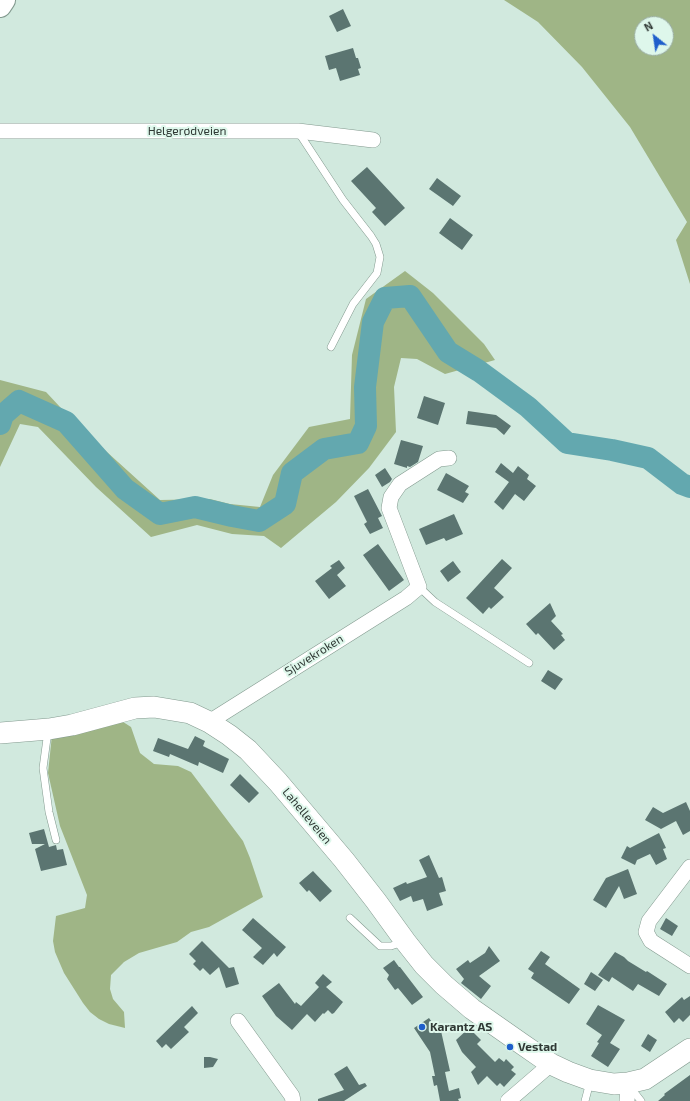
<!DOCTYPE html>
<html>
<head>
<meta charset="utf-8">
<style>
	body { margin:0 }
	#map { position:relative; width:690px; height:1101px; overflow:hidden; background:#d1e9de; font-family:"Exo 2",sans-serif }
	canvas { display:block }
	.north { position:absolute; left:634px; top:16px; width:40px; height:40px; box-sizing:border-box; background:#def7eb; border:1px solid #98aba2; border-radius:50%; rotate:330deg; font-size:11px; font-weight:700; line-height:16px; text-align:center; color:#2f3834 }
	.north::after { content:''; display:block; margin:auto; width:14px; height:18px; background:#1f5fcb; clip-path:polygon(50% 0,100% 100%,50% 72%,0 100%) }
</style>
</head>
<body>
<div id="map">
<canvas width="690" height="1101"></canvas>
<div class="north">N</div>
</div>
<script>
const ctx = document.querySelector('canvas').getContext('2d');
ctx.lineJoin = 'round';
function fill(path, color) { ctx.fillStyle = color; ctx.fill(path, 'evenodd'); }
const toPath = rows => new Path2D(rows.map(r => 'M' + r).join(''));
function trace(path, color, width, dash) { ctx.strokeStyle = color; ctx.lineWidth = width; ctx.lineCap = dash ? 'butt' : 'round'; ctx.setLineDash(dash || []); ctx.stroke(path); }
function drawText(font, color, halo, rows, align = 'center') {
  ctx.font = font + ' "Exo 2",sans-serif'; ctx.lineWidth = 4; ctx.setLineDash([]); ctx.textBaseline = 'middle'; ctx.strokeStyle = halo; ctx.fillStyle = color; for (const [text, x, y, turn = 0] of rows) {
    ctx.save(); ctx.translate(x, y); ctx.rotate((+turn || 0) * Math.PI / 180); ctx.textAlign = isNaN(turn) ? turn : align; if (halo) ctx.strokeText(text, 0, 0); ctx.fillText(text, 0, 0); ctx.restore();
  }
}
fill(toPath([
	[504,0,690,0,690,284,676,240,687,222,630,127,582,67,538,22],
	[642,24,666,24,666,48,642,48],
	[405,271,433,293,484,344,495,360,445,374,417,359,401,358,394,387,396,432,369,468,336,502,281,548,264,536,232,534,197,525,151,537,96,487,38,427,20,424,0,467,0,380,46,392,76,424,160,500,210,499,230,504,260,507,273,475,309,427,350,419,352,355,366,299],
	[120,720,131,727,140,753,154,764,178,766,191,772,243,841,250,858,263,897,209,927,191,932,177,942,139,953,124,962,111,975,110,989,113,999,124,1012,125,1028,109,1024,99,1019,90,1012,83,1003,64,973,55,952,53,941,56,916,85,908,87,895,60,826,48,773,52,735]
]), '#9fb586');
trace(toPath([
	[0,424,3,415,19,401,66,422,125,489,160,514,195,507,232,516,259,521,285,504,292,473,324,449,358,443,366,426,365,387,373,322,385,298,410,296,448,352,479,371,528,407,567,443,612,450,648,458,682,484,690,487]
]), '#63a8af', 22);
fill(toPath([
	[343,9,351,26,337,32,329,16],
	[353,48,356,58,358,58,361,68,358,69,360,75,340,81,336,68,329,70,325,56],
	[367,167,405,208,385,226,372,212,376,208,351,181],
	[437,178,461,196,453,206,429,189],
	[450,218,473,235,462,250,439,233],
	[424,396,445,403,438,425,417,418],
	[468,411,496,415,511,426,504,435,496,428,466,424],
	[401,440,423,446,418,462,410,467,407,466,407,468,394,464],
	[501,463,513,473,518,466,529,475,527,479,536,486,524,501,515,494,503,510,494,502,509,482,495,472],
	[385,468,392,479,390,482,382,487,375,475],
	[446,473,469,486,465,492,469,494,463,503,437,490],
	[368,489,382,516,378,518,383,528,370,534,364,524,367,522,354,496],
	[454,514,463,534,446,541,444,538,426,545,419,529],
	[378,544,404,580,389,591,363,555],
	[502,559,512,568,494,588,504,597,491,609,489,607,483,614,466,598],
	[339,560,345,568,337,575,346,586,329,599,315,581,332,568,330,566],
	[453,561,461,572,448,582,440,571],
	[550,603,556,616,551,621,563,634,561,635,565,640,554,650,538,633,536,635,526,624],
	[548,670,563,679,555,690,541,681],
	[195,736,205,741,203,746,229,759,223,773,199,762,198,766,170,754,169,757,153,751,158,738,188,749],
	[240,774,259,793,249,803,230,785],
	[686,802,690,811,690,831,683,835,676,821,661,829,645,820,653,807,663,813],
	[44,829,49,847,56,845,57,850,63,849,67,865,41,871,35,849,45,844,32,844,29,833],
	[659,833,666,848,663,849,667,859,656,865,650,854,637,860,635,865,621,858,627,846,630,848],
	[429,855,439,878,442,877,446,891,439,893,443,905,427,911,423,899,413,902,411,896,400,901,393,888,406,882,407,884,427,877,419,860],
	[628,869,637,894,624,899,619,886,606,908,593,900,606,878],
	[313,871,332,891,320,902,309,890,307,892,299,883],
	[253,918,286,947,277,957,274,953,263,965,253,957,262,948,242,930],
	[666,918,678,926,672,936,660,929],
	[202,941,229,968,234,967,239,984,226,988,219,967,210,975,203,968,200,971,193,964,196,961,189,954],
	[489,946,500,961,479,976,491,986,481,999,461,983,464,979,456,969,468,960,470,963,485,953],
	[541,951,550,957,545,964,580,989,569,1004,531,978,534,973,528,969],
	[615,952,624,957,628,961,646,972,647,971,667,984,659,996,638,984,633,991,612,977,609,982,598,975],
	[394,960,399,967,400,967,423,997,412,1005,398,988,395,990,387,979,389,975,383,968],
	[591,972,603,980,595,991,584,984],
	[323,974,332,982,326,987,343,1002,334,1013,332,1014,328,1010,324,1014,323,1013,315,1022,307,1014,292,1030,276,1016,262,996,279,983,295,1004,296,1002,301,1006,319,987,315,983],
	[690,996,690,1015,683,1022,679,1018,674,1023,665,1012,682,997,684,1000],
	[598,1005,625,1020,610,1043,620,1049,608,1067,591,1056,599,1043,597,1042,602,1035,586,1024],
	[192,1006,198,1013,184,1027,189,1032,171,1049,166,1044,162,1048,156,1041],
	[429,1018,434,1025,439,1022,450,1071,445,1072,449,1091,459,1088,461,1098,458,1099,459,1101,440,1101,437,1085,434,1086,432,1076,435,1076,430,1052,414,1028],
	[469,1028,481,1040,477,1044,495,1062,499,1058,504,1062,506,1059,514,1067,511,1070,516,1074,504,1087,500,1083,497,1086,487,1076,478,1085,471,1072,476,1067,462,1052,456,1040],
	[648,1034,657,1040,650,1052,641,1046],
	[204,1057,210,1057,218,1059,213,1067,204,1068],
	[347,1066,359,1085,365,1083,367,1086,344,1101,318,1101,318,1099,344,1090,334,1074],
	[690,1075,690,1101,658,1101,665,1095,664,1094]
]), '#5b7571');
const lane = toPath([
	[299,133,343,200,371,236,376,244,380,257,377,273,353,304,331,347],
	[419,587,435,602,529,663],
	[48,731,43,768,49,812,56,840],
	[350,918,380,946,391,946,403,942],
	[630,1087,641,1101],
	[585,1101,590,1082]
]);
const street = toPath([
	[0,131,298,131,373,140],
	[209,722,406,598,419,587,389,508,391,497,400,484,439,459,449,458],
	[690,867,649,921,646,932,651,941,690,966],
	[238,1021,292,1096,293,1101],
	[508,1101,551,1064],
	[627,1101,628,1083]
]);
const secondary = toPath([
	[0,733,49,729,72,725,135,708,154,707,190,713,209,722,229,735,248,750,278,782,344,860,376,901,405,941,424,965,444,985,472,1009,522,1044,551,1064,568,1072,590,1080,614,1084,628,1083,645,1079,690,1049]
]);
const primary = toPath([
	[0,6,4,0]
]);
trace(lane, '#82998e', 8);
trace(street, '#82998e', 16);
trace(secondary, '#82998e', 22);
trace(primary, '#82998e', 24);
trace(lane, '#fff', 7);
trace(street, '#fff', 15);
trace(secondary, '#fff', 21);
trace(primary, '#fff', 22);
for (const [x, y, r, color] of [
	[422,1027,4,"#1f5fcb"],
	[510,1047,4,"#1f5fcb"]
]) { const dot = new Path2D(); dot.arc(x, y, r, 0, 2 * Math.PI); ctx.fillStyle = color; ctx.fill(dot); trace(dot, '#def7eb', 1.5); }
drawText('12px', '#2f3834', '#def7eb', [
	["Helgerødveien",187,131],
	["Sjuvekroken",314,655,-32],
	["Lahelleveien",307,816,50]
]);
drawText('bold 12px', '#2f3834', '#def7eb', [
	["Karantz AS",430,1027],
	["Vestad",518,1047]
], 'left');
</script>
</body>
</html>
